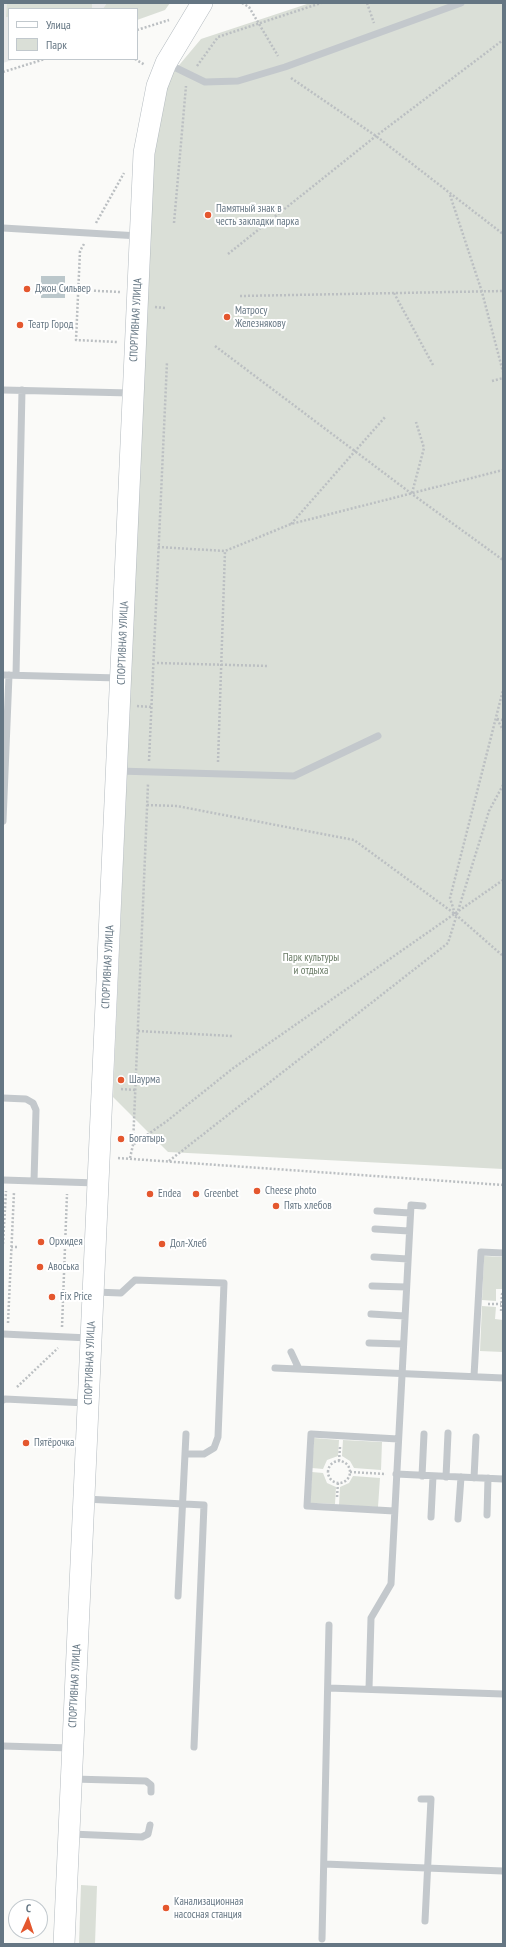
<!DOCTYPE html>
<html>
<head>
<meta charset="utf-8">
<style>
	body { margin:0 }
	#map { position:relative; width:506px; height:1947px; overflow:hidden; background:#fafaf8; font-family:"PT Sans Narrow",sans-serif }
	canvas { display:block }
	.frame { position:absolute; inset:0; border:4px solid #657683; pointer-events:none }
	.legend { position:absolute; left:8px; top:8px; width:130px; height:52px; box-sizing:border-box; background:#fff; border:1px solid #c1c8cd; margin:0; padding:5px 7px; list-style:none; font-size:12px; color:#657683 }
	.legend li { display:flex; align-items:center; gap:8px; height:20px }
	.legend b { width:20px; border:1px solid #c1c8cd }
	.north { position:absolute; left:8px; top:1899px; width:40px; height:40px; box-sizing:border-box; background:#fff; border:1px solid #c1c8cd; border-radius:50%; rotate:3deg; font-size:11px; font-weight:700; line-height:16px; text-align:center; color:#657683 }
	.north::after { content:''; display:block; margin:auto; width:14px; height:18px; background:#e4572e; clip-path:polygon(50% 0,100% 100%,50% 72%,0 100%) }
</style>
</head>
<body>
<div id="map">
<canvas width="506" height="1947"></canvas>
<div class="frame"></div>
<ul class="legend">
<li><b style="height:5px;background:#fff"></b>Улица</li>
<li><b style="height:11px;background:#dadfd7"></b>Парк</li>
</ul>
<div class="north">С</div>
</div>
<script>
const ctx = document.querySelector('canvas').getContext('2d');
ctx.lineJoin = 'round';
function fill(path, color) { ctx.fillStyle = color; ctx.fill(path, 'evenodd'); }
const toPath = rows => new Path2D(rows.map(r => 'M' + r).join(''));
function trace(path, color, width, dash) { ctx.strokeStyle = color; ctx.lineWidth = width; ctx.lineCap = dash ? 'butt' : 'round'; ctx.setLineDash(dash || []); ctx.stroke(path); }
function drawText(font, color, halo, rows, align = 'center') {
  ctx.font = font + ' "PT Sans Narrow",sans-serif'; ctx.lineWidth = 4; ctx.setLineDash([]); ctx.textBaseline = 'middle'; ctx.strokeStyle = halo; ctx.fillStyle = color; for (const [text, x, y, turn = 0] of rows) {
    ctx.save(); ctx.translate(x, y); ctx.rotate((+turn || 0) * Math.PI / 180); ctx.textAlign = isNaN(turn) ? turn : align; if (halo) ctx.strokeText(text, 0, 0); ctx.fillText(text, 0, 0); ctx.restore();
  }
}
fill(toPath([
	[3,3,131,3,127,9,9,9,9,59,15,59,3,63]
]), '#e8e9e9');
fill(toPath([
	[7,3,92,3,92,9,9,9,9,17,6,17],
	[107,3,170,3,165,10,137,20,137,9,103,9],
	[310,3,503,3,503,1169,168,1152,113,1097,153,160,165,82,201,39],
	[484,1256,503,1257,503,1289,496,1289,496,1301,482,1300],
	[482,1306,496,1307,495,1319,503,1320,503,1352,480,1351],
	[314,1438,339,1440,338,1456,327,1460,323,1469,312,1468],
	[343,1440,382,1442,381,1470,354,1468,350,1461,342,1456],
	[312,1472,323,1473,327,1483,336,1487,335,1504,310,1503],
	[353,1476,380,1478,378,1507,339,1505,340,1487,349,1483],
	[81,1885,97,1886,95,1944,79,1944]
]), '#dadfd7');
fill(toPath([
	[41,276,65,276,65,298,41,298]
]), '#bbc7cb');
const secondary = toPath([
	[64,1944,144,153,157,86,166,63,202,3]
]);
trace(secondary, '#b3babf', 22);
trace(toPath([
	[242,3,249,7,278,56],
	[367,3,374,23],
	[137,30,169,20],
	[135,59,145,65],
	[197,66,218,37,321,3],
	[3,72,45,59],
	[291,78,376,136,503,234],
	[450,195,482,292,503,372],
	[96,223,124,173],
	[174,223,186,86],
	[84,244,80,251,76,340,117,342],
	[228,254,376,136,503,40],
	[78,290,120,292],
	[394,293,433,365],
	[240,296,503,291],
	[155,307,165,308],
	[215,346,412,494,503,560],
	[492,381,503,378],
	[412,493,424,448,416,422],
	[291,524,386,416],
	[158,547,225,551,291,524,503,470],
	[157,663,269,666],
	[137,706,151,707],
	[497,719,503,730],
	[497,719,503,720],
	[149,761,167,362],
	[218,762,225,551],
	[147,805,177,806,354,840,455,914,503,956],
	[455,914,450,898,503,690],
	[138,1031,232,1036],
	[121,1089,136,1090],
	[134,1144,167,1121,232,1069,503,880],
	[118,1158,503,1185],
	[130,1158,133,1145,148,784],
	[169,1161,448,943,489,811,503,785],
	[3,1244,6,1191],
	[11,1247,17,1247],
	[503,1294,502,1294,501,1312,503,1312],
	[488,1304,501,1304],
	[8,1323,14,1192],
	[62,1327,67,1194],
	[17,1387,58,1348],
	[339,1461,340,1447],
	'328 1472a11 11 0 1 1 22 0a11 11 0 1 1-22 0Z',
	[350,1472,386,1474],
	[337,1497,338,1482]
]), '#bbbfc2', 2.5, [2, 2]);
trace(toPath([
	[168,64,205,82,238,81,285,67,461,3],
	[3,228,139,236],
	[3,390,131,393],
	[3,675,119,678],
	[16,675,22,390],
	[118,771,294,776,378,736],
	[3,821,9,675],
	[3,1098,26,1099,33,1103,36,1110,34,1181],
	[3,1180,97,1183],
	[377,1211,410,1213],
	[375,1229,409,1231],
	[374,1257,408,1259],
	[372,1286,406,1287],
	[95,1292,121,1293,135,1280,224,1283,218,1437,214,1448,204,1454,185,1454,178,1596],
	[371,1314,405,1316],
	[3,1334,89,1338],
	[369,1343,403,1344],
	[291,1352,299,1369],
	[275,1368,503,1378],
	[474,1376,481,1252,503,1253],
	[3,1400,5,1399,86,1403],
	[185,1454,186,1434],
	[396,1474,503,1479],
	[422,1476,424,1434],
	[446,1477,448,1433],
	[474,1478,476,1437],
	[85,1499,204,1505,194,1747],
	[394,1511,307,1506,311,1434,398,1439],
	[487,1515,488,1478],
	[431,1517,433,1476],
	[458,1519,461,1477],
	[328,1688,503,1694],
	[369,1689,371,1618,391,1584,411,1205,423,1206],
	[3,1746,71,1748],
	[73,1779,146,1781,151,1785,151,1792],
	[421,1799,431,1799,425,1921],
	[71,1834,142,1837,148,1834,150,1825],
	[324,1864,503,1871],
	[322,1939,329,1625]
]), '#c3c8cc', 7);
trace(secondary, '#fff', 21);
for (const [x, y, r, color] of [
	[208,215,4,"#e4572e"],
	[27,289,4,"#e4572e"],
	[227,317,4,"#e4572e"],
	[20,325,4,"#e4572e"],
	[121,1080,4,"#e4572e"],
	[121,1139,4,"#e4572e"],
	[257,1191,4,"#e4572e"],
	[150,1194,4,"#e4572e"],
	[196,1194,4,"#e4572e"],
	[276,1206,4,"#e4572e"],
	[41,1242,4,"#e4572e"],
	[162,1244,4,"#e4572e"],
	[40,1267,4,"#e4572e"],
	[52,1297,4,"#e4572e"],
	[26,1443,4,"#e4572e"],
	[166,1908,4,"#e4572e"]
]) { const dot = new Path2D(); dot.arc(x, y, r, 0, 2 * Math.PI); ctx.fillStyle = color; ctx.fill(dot); trace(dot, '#fff', 1.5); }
drawText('11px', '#657683', '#fff', [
	["Памятный знак в",216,209],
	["честь закладки парка",216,222],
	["Джон Сильвер",35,289],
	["Матросу",235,311],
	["Железнякову",235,324],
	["Театр Город",28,325],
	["Шаурма",129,1080],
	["Богатырь",129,1139],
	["Cheese photo",265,1191],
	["Endea",158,1194],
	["Greenbet",204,1194],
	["Пять хлебов",284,1206],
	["Орхидея",49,1242],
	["Дол-Хлеб",170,1244],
	["Авоська",48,1267],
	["Fix Price",60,1297],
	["Пятёрочка",34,1443],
	["Канализационная",174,1902],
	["насосная станция",174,1915]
], 'left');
drawText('11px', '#657683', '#fff', [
	["СПОРТИВНАЯ УЛИЦА",136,320,-87],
	["СПОРТИВНАЯ УЛИЦА",123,643,-88],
	["СПОРТИВНАЯ УЛИЦА",108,967,-87],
	["СПОРТИВНАЯ УЛИЦА",90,1363,-88],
	["СПОРТИВНАЯ УЛИЦА",75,1686,-87]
]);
drawText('11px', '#687a64', '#fff', [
	["Парк культуры",311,958],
	["и отдыха",311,971]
]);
</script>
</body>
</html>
